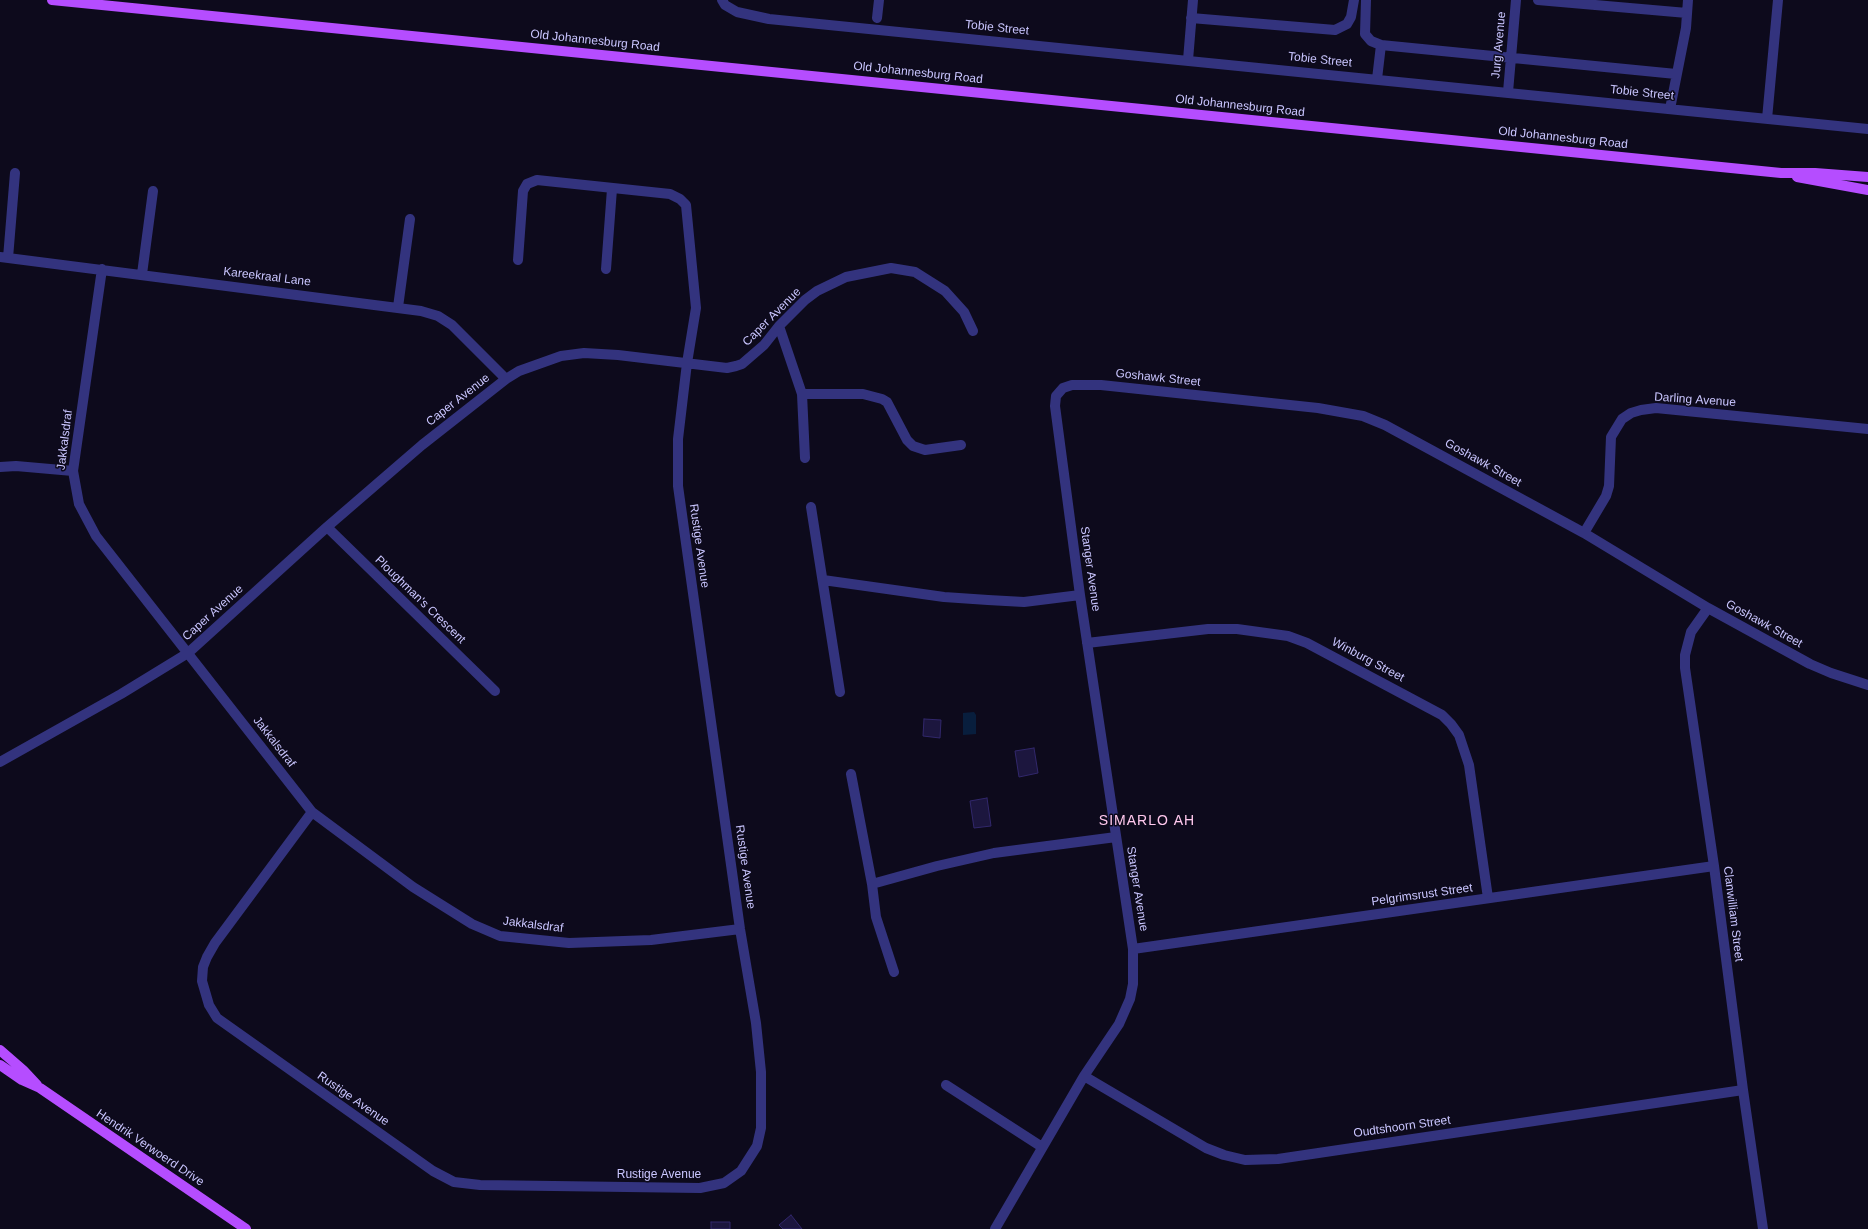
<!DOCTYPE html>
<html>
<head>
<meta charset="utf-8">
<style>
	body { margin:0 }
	canvas { display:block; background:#0d0a1c }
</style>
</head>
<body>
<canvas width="1868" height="1229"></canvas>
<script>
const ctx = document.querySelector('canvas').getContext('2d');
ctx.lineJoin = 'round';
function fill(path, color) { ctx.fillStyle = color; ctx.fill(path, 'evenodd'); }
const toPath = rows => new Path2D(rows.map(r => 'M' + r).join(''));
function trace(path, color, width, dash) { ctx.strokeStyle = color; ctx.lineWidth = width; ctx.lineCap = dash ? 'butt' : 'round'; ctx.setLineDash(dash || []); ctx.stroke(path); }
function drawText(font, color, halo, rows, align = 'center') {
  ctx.font = font + ' Helvetica,sans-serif'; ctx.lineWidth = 3; ctx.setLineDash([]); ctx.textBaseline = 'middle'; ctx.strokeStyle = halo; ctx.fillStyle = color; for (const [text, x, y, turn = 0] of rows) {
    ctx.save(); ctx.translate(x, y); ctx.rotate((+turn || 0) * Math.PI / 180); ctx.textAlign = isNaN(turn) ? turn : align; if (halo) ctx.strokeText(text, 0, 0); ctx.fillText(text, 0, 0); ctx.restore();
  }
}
fill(toPath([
	[974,712,976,715,976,734,963,735,963,713]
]), '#081e3d');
const building = toPath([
	[924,719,941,720,940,738,923,736,924,719],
	[1034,748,1038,773,1019,777,1015,751,1034,748],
	[987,798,991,826,974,828,970,801,987,798],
	[791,1215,802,1229,783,1229,779,1225,791,1215],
	[711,1222,730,1222,730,1229,711,1229,711,1222]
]);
fill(building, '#1c163e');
trace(building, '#31276b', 1);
trace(toPath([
	[722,0,725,5,737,12,769,19,1868,129],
	[1366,0,1365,34,1371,41,1381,45,1676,74],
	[1538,0,1687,13],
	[877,18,879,0],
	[1191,18,1335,30,1347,24,1351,17,1354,0],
	[1188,60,1193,0],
	[1377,79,1381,45],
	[1508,92,1516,0],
	[1670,109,1686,28,1688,0],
	[1767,119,1778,0],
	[0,257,421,311,438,316,452,325,506,379],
	[8,258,15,173],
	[102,269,73,471,79,504,96,536,312,812,413,887,472,924,500,936,569,943,651,940,740,929],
	[606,269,612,189],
	[142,274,153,191],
	[398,307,410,219],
	[779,326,802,394,805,458],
	[802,394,863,394,882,399,887,402,907,440,913,446,925,450,961,445],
	[0,467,16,466,73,471],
	[811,507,840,692],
	[327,527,495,691],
	[1584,533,1606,496,1609,486,1611,437,1622,419,1631,413,1641,410,1656,408,1868,429],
	[823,580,944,597,988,600,1024,602,1080,595],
	[1708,608,1691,632,1685,655,1685,668,1714,866,1743,1090,1763,1229],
	[1087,643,1208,629,1237,629,1288,636,1307,643,1442,715,1451,724,1459,735,1469,765,1488,898],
	[0,762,121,694,188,653,327,527,422,445,506,379,519,371,561,356,584,353,618,355,727,368,736,366,742,364,764,345,779,326,805,300,817,291,846,277,891,268,915,272,945,291,964,312,973,331],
	[851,774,872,884,876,917,894,972],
	[312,812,215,943,207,957,203,967,202,981,209,1005,217,1018,433,1171,454,1182,480,1185,700,1188,724,1183,741,1171,757,1146,761,1128,761,1072,756,1023,740,929,678,486,678,439,687,363,696,308,686,205,680,199,670,194,537,180,527,184,523,191,518,260],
	[872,884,937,866,994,853,1116,837],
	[1133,949,1714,866],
	[1084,1076,1206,1148,1224,1155,1245,1160,1278,1159,1743,1090],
	[946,1085,1042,1147],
	[995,1229,1084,1076,1119,1024,1130,999,1133,984,1133,949,1080,595,1055,406,1056,396,1063,388,1072,385,1101,385,1318,408,1363,416,1385,425,1584,533,1708,608,1810,664,1831,673,1868,685]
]), '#33337e', 10);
trace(toPath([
	[52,0,1781,173,1815,173,1868,177],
	[1797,177,1868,190],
	[0,1050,23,1070,37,1085],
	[0,1065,22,1080,40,1088,246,1229]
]), '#b54dff', 10);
drawText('12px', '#cac6ff', '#0d0a1c', [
	["Tobie Street",997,28,6],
	["Old Johannesburg Road",595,41,6],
	["Jurg Avenue",1499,45,-85],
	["Tobie Street",1320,60,6],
	["Old Johannesburg Road",918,73,6],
	["Tobie Street",1642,93,6],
	["Old Johannesburg Road",1240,106,6],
	["Old Johannesburg Road",1563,138,6],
	["Kareekraal Lane",267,277,7],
	["Caper Avenue",772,317,-45],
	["Goshawk Street",1158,378,6],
	["Caper Avenue",458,400,-38],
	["Darling Avenue",1695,400,4],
	["Jakkalsdraf",65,440,-83],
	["Goshawk Street",1483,463,29],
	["Rustige Avenue",699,546,82],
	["Stanger Avenue",1090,569,82],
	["Ploughman's Crescent",420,600,44],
	["Caper Avenue",213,613,-42],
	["Goshawk Street",1764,624,29],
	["Winburg Street",1368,660,28],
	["Jakkalsdraf",274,742,52],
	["Rustige Avenue",745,867,82],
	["Stanger Avenue",1137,889,81],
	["Pelgrimsrust Street",1422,895,-8],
	["Clanwilliam Street",1733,914,83],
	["Jakkalsdraf",533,925,7],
	["Rustige Avenue",353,1099,35],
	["Oudtshoorn Street",1402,1127,-8],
	["Hendrik Verwoerd Drive",150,1148,34],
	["Rustige Avenue",659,1175]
]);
ctx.letterSpacing = '1px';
drawText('14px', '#ffc8ed', '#0d0a1c', [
	["SIMARLO AH",1147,821]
]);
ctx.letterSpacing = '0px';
</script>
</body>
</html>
